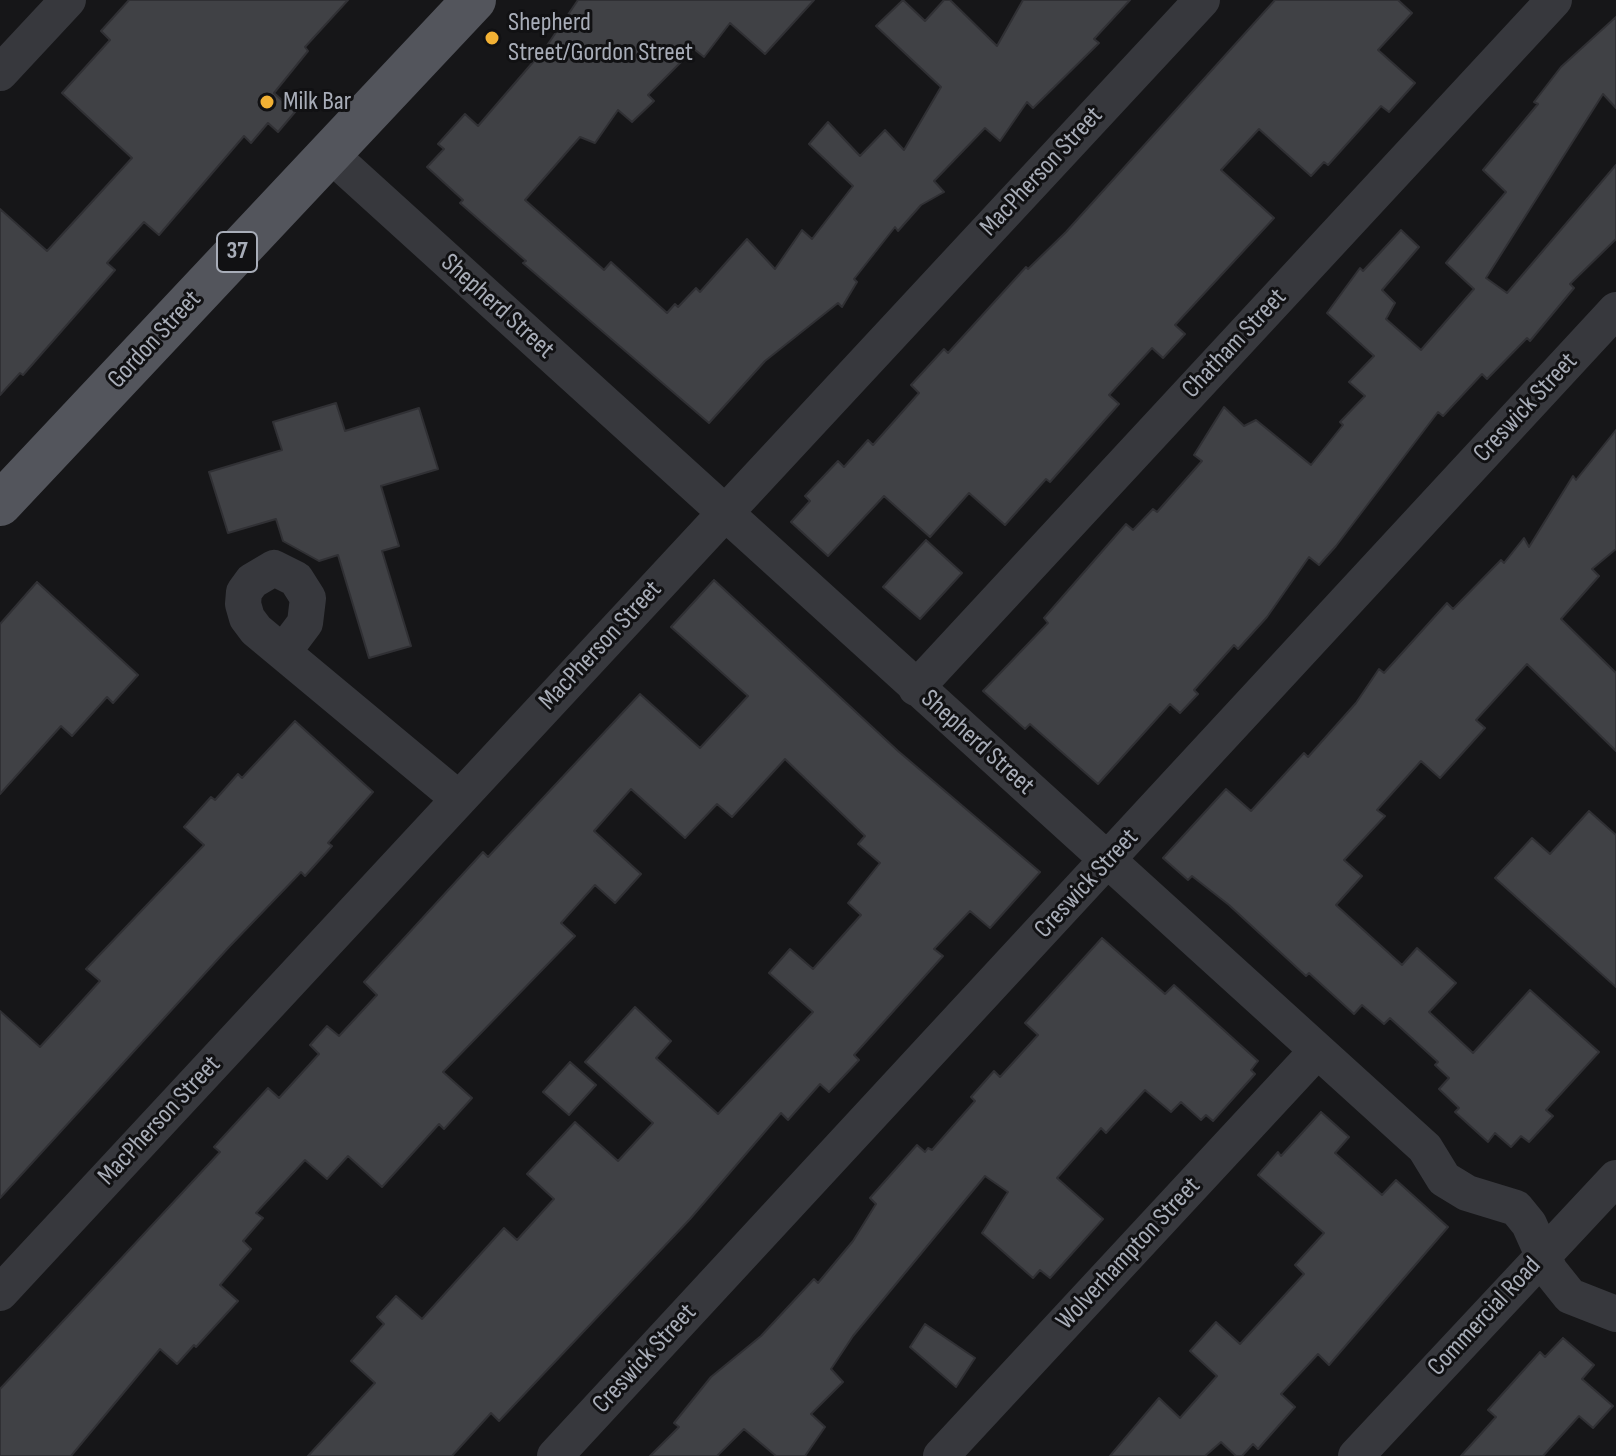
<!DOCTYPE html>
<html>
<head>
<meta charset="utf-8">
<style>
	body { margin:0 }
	canvas { display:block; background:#161618 }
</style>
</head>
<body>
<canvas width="1616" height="1456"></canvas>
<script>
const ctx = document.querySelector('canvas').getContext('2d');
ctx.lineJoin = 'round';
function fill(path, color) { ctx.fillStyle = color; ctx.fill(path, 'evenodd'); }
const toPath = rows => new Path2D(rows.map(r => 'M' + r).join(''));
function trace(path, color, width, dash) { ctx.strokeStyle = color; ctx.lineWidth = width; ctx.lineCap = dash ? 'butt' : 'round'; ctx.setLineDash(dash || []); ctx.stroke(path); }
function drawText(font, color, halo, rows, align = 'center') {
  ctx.font = font + ' "Sofia Sans Condensed",sans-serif'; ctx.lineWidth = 6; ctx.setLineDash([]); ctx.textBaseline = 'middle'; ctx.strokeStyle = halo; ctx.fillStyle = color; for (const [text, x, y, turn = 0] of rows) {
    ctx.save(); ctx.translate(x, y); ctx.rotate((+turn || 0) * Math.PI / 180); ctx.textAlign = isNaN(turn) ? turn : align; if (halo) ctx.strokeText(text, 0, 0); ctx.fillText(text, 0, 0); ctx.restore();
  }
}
const building = toPath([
	[129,0,348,0,305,47,308,51,274,93,295,112,278,132,268,123,251,143,244,136,159,235,144,222,107,263,115,270,23,375,20,373,0,395,0,209,47,251,132,158,62,93,110,40,101,31,129,0],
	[578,0,814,0,765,54,730,23,704,57,694,49,648,95,654,101,632,122,618,110,595,143,580,137,525,200,604,270,611,262,667,313,675,304,678,307,696,288,700,292,747,239,775,269,802,230,812,239,853,186,809,144,828,122,860,156,885,130,904,150,941,87,876,26,903,0,925,21,944,0,950,0,997,46,1023,0,1130,0,1094,39,1099,43,1033,108,1027,102,1000,141,985,128,934,181,944,192,921,205,898,231,895,227,854,279,857,282,842,307,838,303,765,361,709,423,523,263,526,261,460,203,463,200,427,167,444,149,438,144,465,114,478,126,546,47,578,0],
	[1275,0,1398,0,1412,13,1378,50,1415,83,1389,112,1381,106,1328,165,1324,162,1311,176,1259,129,1221,170,1274,218,1175,325,1185,334,1163,358,1152,348,1109,395,1119,404,1050,482,1046,479,1005,525,969,493,930,537,884,496,828,556,791,522,810,501,805,496,838,461,844,467,868,440,873,445,919,393,911,385,944,349,948,353,1026,267,1028,269,1066,232,1275,0],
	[1616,17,1616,108,1603,94,1486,278,1507,293,1616,165,1616,239,1570,284,1574,288,1530,341,1527,338,1487,379,1482,374,1443,416,1438,412,1336,546,1319,565,1309,557,1267,617,1238,649,1234,645,1194,690,1198,694,1180,713,1170,704,1098,784,1030,724,1025,729,983,691,1048,623,1044,618,1126,524,1133,530,1153,509,1157,512,1202,461,1194,455,1224,407,1244,426,1256,420,1311,465,1343,425,1340,422,1365,396,1349,382,1374,356,1327,313,1360,268,1363,271,1401,230,1419,247,1382,290,1395,303,1386,319,1421,350,1474,289,1446,263,1506,192,1483,170,1538,104,1534,102,1561,67,1616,17],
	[336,403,345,431,419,408,438,469,381,486,399,546,382,551,411,646,369,658,338,555,319,561,283,541,276,519,228,533,209,472,282,450,273,422,336,403],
	[1616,430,1616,549,1592,569,1599,576,1561,619,1616,673,1616,751,1527,664,1476,720,1485,728,1440,778,1421,761,1377,810,1385,816,1344,860,1362,876,1336,905,1402,965,1417,948,1456,983,1429,1012,1473,1053,1530,990,1599,1052,1546,1110,1553,1116,1529,1142,1521,1136,1511,1147,1495,1133,1488,1142,1455,1112,1459,1108,1439,1089,1449,1078,1435,1065,1438,1062,1390,1018,1384,1024,1362,1005,1354,1014,1309,973,1306,976,1229,905,1192,876,1188,880,1163,858,1226,789,1251,811,1304,753,1308,757,1356,703,1379,669,1384,673,1447,603,1453,609,1501,560,1504,563,1524,538,1529,547,1573,476,1576,480,1616,430],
	[926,540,962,573,920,619,883,587,926,540],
	[714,580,898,751,1040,872,990,928,970,911,934,949,943,956,854,1055,859,1060,829,1092,820,1084,788,1120,781,1113,690,1219,499,1421,491,1413,452,1456,308,1456,375,1383,351,1361,384,1324,377,1317,396,1296,422,1319,504,1228,517,1240,554,1199,527,1174,575,1122,618,1161,653,1123,585,1062,635,1007,671,1041,656,1058,718,1114,813,1012,769,973,790,949,813,969,861,915,848,903,880,863,858,844,865,836,785,759,732,817,717,804,685,838,631,789,594,831,641,874,615,903,595,885,561,923,575,936,443,1072,472,1098,444,1129,439,1124,382,1187,348,1156,327,1179,305,1160,256,1213,263,1218,243,1241,251,1249,220,1285,238,1301,196,1347,194,1345,177,1364,160,1349,71,1456,0,1456,0,1389,220,1152,214,1147,268,1088,279,1098,319,1054,310,1045,327,1026,339,1036,377,995,364,982,483,852,488,857,640,694,700,748,748,696,671,627,714,580],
	[37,582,138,675,113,703,107,697,72,736,61,726,0,794,0,624,37,582],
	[295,721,373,792,328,843,332,846,305,876,301,872,229,947,0,1198,0,1011,40,1047,100,981,86,969,204,845,184,827,211,797,215,800,238,774,242,778,295,721],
	[1589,811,1616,835,1616,987,1495,878,1532,838,1550,854,1589,811],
	[1102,938,1165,994,1174,985,1258,1061,1251,1070,1255,1074,1213,1121,1206,1115,1201,1120,1181,1102,1171,1112,1145,1090,1106,1133,1101,1128,1057,1178,1103,1219,1050,1278,1040,1270,1033,1278,982,1233,1008,1192,985,1176,853,1336,831,1369,843,1382,811,1414,825,1427,805,1456,776,1456,744,1429,717,1456,650,1456,679,1427,674,1423,711,1377,761,1336,814,1279,818,1283,853,1241,876,1204,870,1198,917,1145,925,1152,928,1148,932,1150,975,1101,971,1097,994,1071,1000,1077,1038,1035,1025,1023,1102,938],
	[570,1062,596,1085,569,1115,543,1092,570,1062],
	[1321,1112,1349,1137,1335,1153,1382,1195,1396,1180,1448,1227,1329,1365,1318,1354,1281,1394,1295,1407,1258,1449,1253,1444,1242,1456,1236,1456,1221,1442,1205,1456,1110,1456,1159,1398,1180,1418,1217,1376,1190,1351,1216,1322,1240,1344,1304,1274,1295,1265,1324,1233,1258,1175,1278,1152,1281,1156,1321,1112],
	[925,1324,975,1358,956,1387,910,1347,925,1324],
	[1563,1338,1594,1365,1582,1379,1613,1406,1593,1428,1579,1416,1543,1456,1461,1456,1496,1417,1488,1410,1540,1352,1545,1357,1563,1338]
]);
fill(building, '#404145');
trace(building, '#303034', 2);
trace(toPath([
	[0,73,68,0],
	[330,154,1425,1148,1444,1179,1467,1193,1516,1208,1529,1224,1550,1271,1570,1296,1616,1314],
	[284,651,305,623,308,598,296,579,274,568,252,581,244,592,243,604,247,618,256,630,459,799],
	[916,688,1554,0],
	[0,1293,1202,0],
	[555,1456,1616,310],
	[941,1456,1317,1051],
	[1356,1456,1616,1178]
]), '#37383d', 36);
trace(toPath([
	[0,504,474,0]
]), '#53555c', 44);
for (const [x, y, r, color] of [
	[492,38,8,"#f2b134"],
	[267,102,8,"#f2b134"]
]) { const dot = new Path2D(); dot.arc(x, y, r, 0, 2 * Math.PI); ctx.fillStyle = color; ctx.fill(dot); trace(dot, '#111113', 3); }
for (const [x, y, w] of [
	[237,252,40]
]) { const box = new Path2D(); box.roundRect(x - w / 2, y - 20, w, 40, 6); ctx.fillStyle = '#111113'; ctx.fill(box); trace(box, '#a8adb8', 2); }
drawText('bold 24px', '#a8adb8', null, [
	["37",237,252]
]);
drawText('26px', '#a8adb8', '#111113', [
	["Shepherd",508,23],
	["Street/Gordon Street",508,53],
	["Milk Bar",283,102]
], 'left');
drawText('26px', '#a8adb8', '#111113', [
	["MacPherson Street",1042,172,-47],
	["Shepherd Street",497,307,42],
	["Gordon Street",155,340,-47],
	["Chatham Street",1235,344,-47],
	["Creswick Street",1526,408,-47],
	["MacPherson Street",601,646,-47],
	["Shepherd Street",977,743,42],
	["Creswick Street",1087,884,-47],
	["MacPherson Street",160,1121,-47],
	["Wolverhampton Street",1129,1254,-47],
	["Commercial Road",1485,1317,-47],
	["Creswick Street",645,1359,-47]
]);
</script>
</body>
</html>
